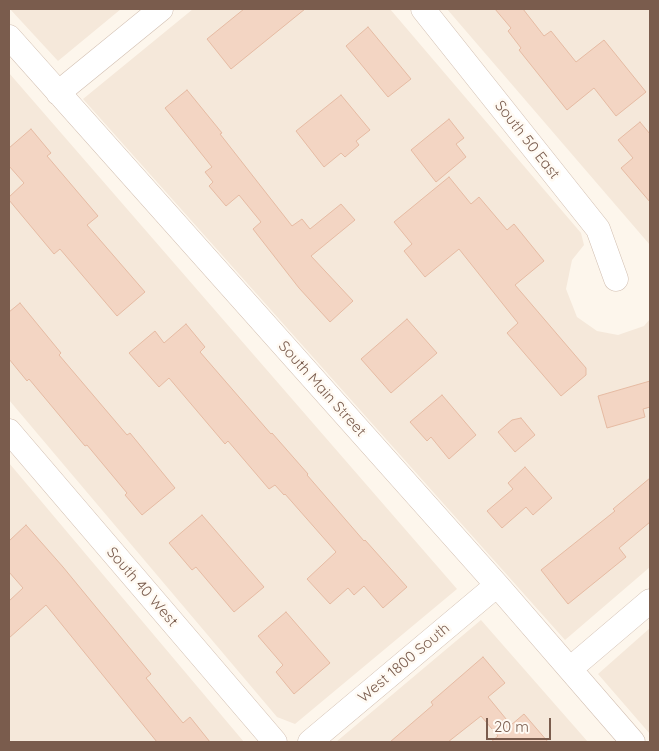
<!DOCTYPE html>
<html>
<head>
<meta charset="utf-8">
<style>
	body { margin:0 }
	#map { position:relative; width:659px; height:751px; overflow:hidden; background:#fdf6ec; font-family:Quicksand,sans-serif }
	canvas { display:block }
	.frame { position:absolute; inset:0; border:10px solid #7a5c4d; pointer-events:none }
	.scale { position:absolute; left:486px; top:718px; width:65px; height:22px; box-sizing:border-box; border:2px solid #7a5c4d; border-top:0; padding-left:6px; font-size:15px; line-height:18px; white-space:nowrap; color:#7a5c4d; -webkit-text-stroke:4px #fffaf3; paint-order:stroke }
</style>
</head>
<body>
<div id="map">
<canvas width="659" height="751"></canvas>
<div class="frame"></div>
<div class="scale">20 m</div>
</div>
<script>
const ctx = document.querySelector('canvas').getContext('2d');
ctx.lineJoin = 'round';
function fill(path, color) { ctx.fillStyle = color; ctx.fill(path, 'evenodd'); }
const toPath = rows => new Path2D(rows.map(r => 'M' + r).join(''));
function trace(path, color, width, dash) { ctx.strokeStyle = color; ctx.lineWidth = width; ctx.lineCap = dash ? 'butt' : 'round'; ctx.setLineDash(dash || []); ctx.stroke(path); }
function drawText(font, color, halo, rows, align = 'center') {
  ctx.font = font + ' Quicksand,sans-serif'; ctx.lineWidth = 5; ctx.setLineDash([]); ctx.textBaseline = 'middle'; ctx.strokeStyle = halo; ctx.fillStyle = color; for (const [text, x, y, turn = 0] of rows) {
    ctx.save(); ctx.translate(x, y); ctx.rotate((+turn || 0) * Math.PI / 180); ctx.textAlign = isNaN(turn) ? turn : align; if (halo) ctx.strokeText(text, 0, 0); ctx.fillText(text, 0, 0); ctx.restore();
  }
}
fill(toPath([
	[10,9,121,9,58,61],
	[193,9,390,9,581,233,584,245,572,260,566,289,577,317,597,331,618,335,644,326,650,319,650,567,565,640,83,99],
	[447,9,650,9,650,245],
	[9,73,457,589,295,724,277,717,9,400],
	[9,463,244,742,9,742],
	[481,620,588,742,336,742],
	[650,628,650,734,598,674]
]), '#f5e8da');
const building = toPath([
	[244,9,305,9,231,69,207,39,244,9],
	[495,9,523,9,544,36,551,31,576,62,604,40,646,92,616,116,594,88,567,110,519,50,521,48,508,31,511,28,495,9],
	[368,27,411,79,388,97,346,46,368,27],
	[187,90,222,133,220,134,292,226,302,219,310,229,341,204,355,220,311,256,353,301,330,322,299,288,253,229,261,222,239,195,226,206,209,186,213,182,205,172,212,167,165,108,187,90],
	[341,95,370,130,356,141,359,145,345,157,341,153,324,167,296,131,341,95],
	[449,119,464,138,456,144,466,157,436,182,411,150,449,119],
	[640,122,650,134,650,202,621,168,633,158,618,140,640,122],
	[31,129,51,153,47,156,98,216,87,225,145,292,117,316,60,249,54,254,9,200,9,197,24,183,9,166,9,148,31,129],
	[449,177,471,204,479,197,507,230,514,224,544,261,515,285,586,368,586,375,561,396,507,333,518,323,459,249,425,277,404,251,412,244,394,222,449,177],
	[20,303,61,353,59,355,127,435,130,433,175,488,142,515,125,495,127,493,87,445,85,446,29,379,27,381,9,359,9,312,20,303],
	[407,319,437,353,391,393,361,359,407,319],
	[186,324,205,347,200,352,271,434,272,433,308,474,307,475,364,541,365,540,407,587,383,608,364,586,354,595,348,588,330,604,307,579,336,552,285,494,284,495,275,485,269,489,228,441,225,444,169,378,159,387,129,353,155,331,164,343,186,324],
	[650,381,650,407,643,409,645,417,607,428,598,396,650,381],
	[442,395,476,435,449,459,431,437,427,441,410,422,442,395],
	[521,418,535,435,515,452,498,432,512,420,521,418],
	[525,467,552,498,533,515,526,507,502,528,487,511,513,489,508,483,525,467],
	[650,478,650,522,619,548,626,557,568,604,541,570,615,511,613,509,650,478],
	[202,515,264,587,234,612,196,567,192,570,169,543,202,515],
	[26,525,63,567,151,674,146,678,183,723,190,717,210,742,157,742,46,605,9,638,9,601,23,588,9,572,9,541,26,525],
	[286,612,330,663,294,694,276,672,283,665,258,636,286,612],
	[483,657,505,683,488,697,511,725,524,714,548,742,491,742,498,736,481,716,448,742,390,742,433,705,431,702,483,657]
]);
fill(building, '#f3d5c3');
trace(building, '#e6bba3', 1);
const minor = toPath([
	[423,9,598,229,616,279],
	[9,37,497,585,633,742],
	[58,93,161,9],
	[9,431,275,742],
	[570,669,650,601],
	[310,742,497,585]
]);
trace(minor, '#d1beb0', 25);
trace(minor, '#fff', 24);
drawText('15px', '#7a5c4d', '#fffaf3', [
	["South 50 East",527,140,52],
	["South Main Street",322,389,48],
	["South 40 West",142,587,49],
	["West 1800 South",404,663,-40]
]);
</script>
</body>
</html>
